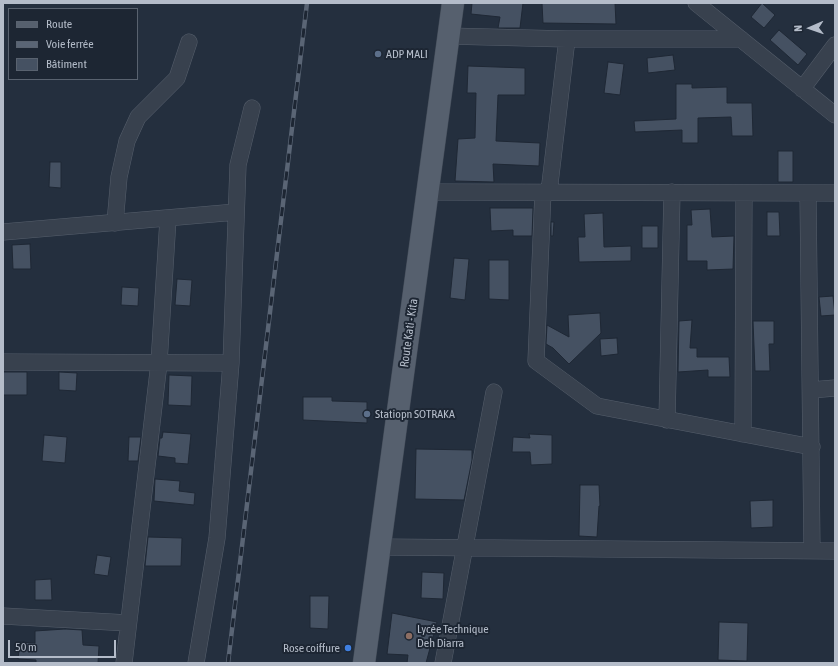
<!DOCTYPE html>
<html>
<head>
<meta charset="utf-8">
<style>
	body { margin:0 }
	#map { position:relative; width:838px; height:666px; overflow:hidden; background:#242f3e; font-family:"Asap Condensed",sans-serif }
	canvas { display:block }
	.frame { position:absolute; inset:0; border:4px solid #b4bcc9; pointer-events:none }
	.legend { position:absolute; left:8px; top:8px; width:130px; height:72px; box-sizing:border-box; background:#1d2633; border:1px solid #59626f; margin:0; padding:5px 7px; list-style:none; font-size:12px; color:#b4bcc9 }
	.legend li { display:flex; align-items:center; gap:8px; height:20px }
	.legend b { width:20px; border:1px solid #59626f }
	.north { position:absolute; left:790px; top:8px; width:40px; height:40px; -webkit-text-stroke:3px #1d2633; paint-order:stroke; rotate:268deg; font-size:11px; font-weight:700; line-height:16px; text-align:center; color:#b4bcc9 }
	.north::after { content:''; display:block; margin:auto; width:14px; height:18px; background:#b4bcc9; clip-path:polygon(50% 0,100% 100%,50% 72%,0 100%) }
	.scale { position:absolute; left:8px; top:640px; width:108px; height:18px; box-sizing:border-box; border:2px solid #b4bcc9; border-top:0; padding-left:5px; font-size:12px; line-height:14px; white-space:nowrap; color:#b4bcc9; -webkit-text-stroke:3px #1d2633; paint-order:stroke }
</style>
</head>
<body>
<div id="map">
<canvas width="838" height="666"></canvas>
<div class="frame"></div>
<ul class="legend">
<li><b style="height:5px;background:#56606e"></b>Route</li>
<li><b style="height:5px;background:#5a6575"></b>Voie ferrée</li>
<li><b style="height:11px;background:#455162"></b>Bâtiment</li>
</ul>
<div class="north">N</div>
<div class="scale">50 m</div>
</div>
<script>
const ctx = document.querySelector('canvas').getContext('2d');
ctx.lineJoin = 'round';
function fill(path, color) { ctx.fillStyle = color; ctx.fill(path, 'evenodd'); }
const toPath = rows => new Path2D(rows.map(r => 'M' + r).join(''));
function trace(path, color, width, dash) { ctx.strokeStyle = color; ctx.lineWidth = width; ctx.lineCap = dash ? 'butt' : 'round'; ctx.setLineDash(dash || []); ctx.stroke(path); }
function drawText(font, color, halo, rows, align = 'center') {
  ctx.font = font + ' "Asap Condensed",sans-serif'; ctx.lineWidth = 4; ctx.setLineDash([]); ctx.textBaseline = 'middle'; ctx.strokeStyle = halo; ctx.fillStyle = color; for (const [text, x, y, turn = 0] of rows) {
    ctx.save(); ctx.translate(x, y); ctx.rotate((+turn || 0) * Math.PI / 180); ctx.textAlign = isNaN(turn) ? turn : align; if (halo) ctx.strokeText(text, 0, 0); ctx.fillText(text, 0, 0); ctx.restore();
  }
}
const building = toPath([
	[472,3,523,3,520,28,498,28,500,17,471,14,472,3],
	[542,3,615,3,616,24,543,23,542,3],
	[762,3,775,15,764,28,751,17,762,3],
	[779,30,807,54,798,65,770,40,779,30],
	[673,55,675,70,648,73,647,58,673,55],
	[608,62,624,64,620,95,604,93,608,62],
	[468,66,525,68,525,95,498,95,496,141,540,143,539,166,493,164,494,182,455,181,458,139,475,138,476,93,467,93,468,66],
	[676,84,692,84,692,88,727,87,727,103,752,103,753,136,732,136,731,117,698,118,698,143,682,143,682,130,635,132,634,121,676,119,676,84],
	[778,151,793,151,793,182,778,182,778,151],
	[50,162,61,162,61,188,49,187,50,162],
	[490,208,533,208,532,236,513,236,513,230,491,231,490,208],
	[710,209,712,237,734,236,733,269,707,270,707,261,687,261,687,225,692,225,691,210,710,209],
	[767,212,779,212,780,236,767,236,767,212],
	[603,213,604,247,631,246,631,261,579,262,578,237,585,237,584,214,603,213],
	[551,222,554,222,553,236,551,236,551,222],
	[642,226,658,226,658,248,642,248,642,226],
	[30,244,31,269,13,269,12,245,30,244],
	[454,258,469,259,465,300,450,298,454,258],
	[489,260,509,260,509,300,489,299,489,260],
	[177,279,192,280,190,306,175,305,177,279],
	[122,287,139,288,138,306,121,305,122,287],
	[833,296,835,315,821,316,819,297,833,296],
	[600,313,601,333,569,364,553,348,546,344,547,325,569,337,568,315,600,313],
	[692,320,690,348,697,348,697,357,729,357,730,377,708,377,708,370,678,372,679,321,692,320],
	[753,321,774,321,774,344,769,344,770,371,755,371,753,321],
	[617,338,618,354,601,356,600,339,617,338],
	[3,372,27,372,27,395,3,395,3,372],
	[59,372,77,373,76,391,59,390,59,372],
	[169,375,192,376,191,406,168,405,169,375],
	[303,397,332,397,332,401,367,402,367,423,303,420,303,397],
	[163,432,191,434,188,464,175,463,175,458,158,456,160,438,162,438,163,432],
	[529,434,552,435,552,464,531,465,530,452,512,452,513,437,530,438,529,434],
	[44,435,67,437,65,463,42,461,44,435],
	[129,437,141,437,138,461,128,461,129,437],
	[416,449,472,450,472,460,464,500,415,499,416,449],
	[155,479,180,481,179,491,195,493,194,505,154,501,155,479],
	[580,485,599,485,600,506,599,506,597,537,579,536,580,485],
	[773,500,773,527,751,528,750,501,773,500],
	[148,537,182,538,181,566,145,566,148,537],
	[97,555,111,557,108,576,94,574,97,555],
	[422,572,444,573,443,599,421,598,422,572],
	[51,579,52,600,35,600,35,580,51,579],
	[310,596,329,596,328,629,310,628,310,596],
	[392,613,437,622,426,663,407,663,408,655,387,654,392,613],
	[719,622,748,623,747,661,718,660,719,622],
	[65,629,82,630,83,645,99,646,98,663,36,663,36,660,18,659,20,642,35,643,35,631,65,629]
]);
fill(building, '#455162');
trace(building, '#1f2835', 1);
const street = toPath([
	[696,3,835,115],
	[448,36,567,39,741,39],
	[802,89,835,45],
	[428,192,835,193],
	[543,192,536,361,597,406,812,447],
	[549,192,567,39],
	[808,194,812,550],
	[115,223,119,177,127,141,138,117,177,78,189,42],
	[3,232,236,212],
	[3,362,231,363,217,538,196,663],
	[231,363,238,165,252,108],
	[811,390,835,388],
	[667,420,672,192],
	[743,434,744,193],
	[380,547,835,551],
	[3,616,128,623],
	[124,663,159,363,168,219],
	[443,663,494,392]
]);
const primary = toPath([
	[364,663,453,3]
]);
trace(street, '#565f6c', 17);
trace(primary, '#414a57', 23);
trace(street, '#38414e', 16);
trace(primary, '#56606e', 22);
const rail = toPath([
	[228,663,307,3]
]);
trace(rail, '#5a6575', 4.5);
trace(rail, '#1d2633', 3, [9]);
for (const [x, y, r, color] of [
	[378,54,4,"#5c6f8a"],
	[367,414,4,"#5c6f8a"],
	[409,636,4,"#8d6e63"],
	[348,648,4,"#3f7fe0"]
]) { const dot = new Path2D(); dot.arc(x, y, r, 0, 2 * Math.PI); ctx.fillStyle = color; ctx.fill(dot); trace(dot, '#1d2633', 1.5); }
drawText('12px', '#b4bcc9', '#1d2633', [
	["ADP MALI",386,54],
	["Statiopn SOTRAKA",375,414],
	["Lycée Technique",417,629],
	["Deh Diarra",417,643],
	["Rose coiffure",340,648,"right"]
], 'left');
drawText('12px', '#b4bcc9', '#1d2633', [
	["Route Kati - Kita",409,333,-82]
]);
</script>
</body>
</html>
